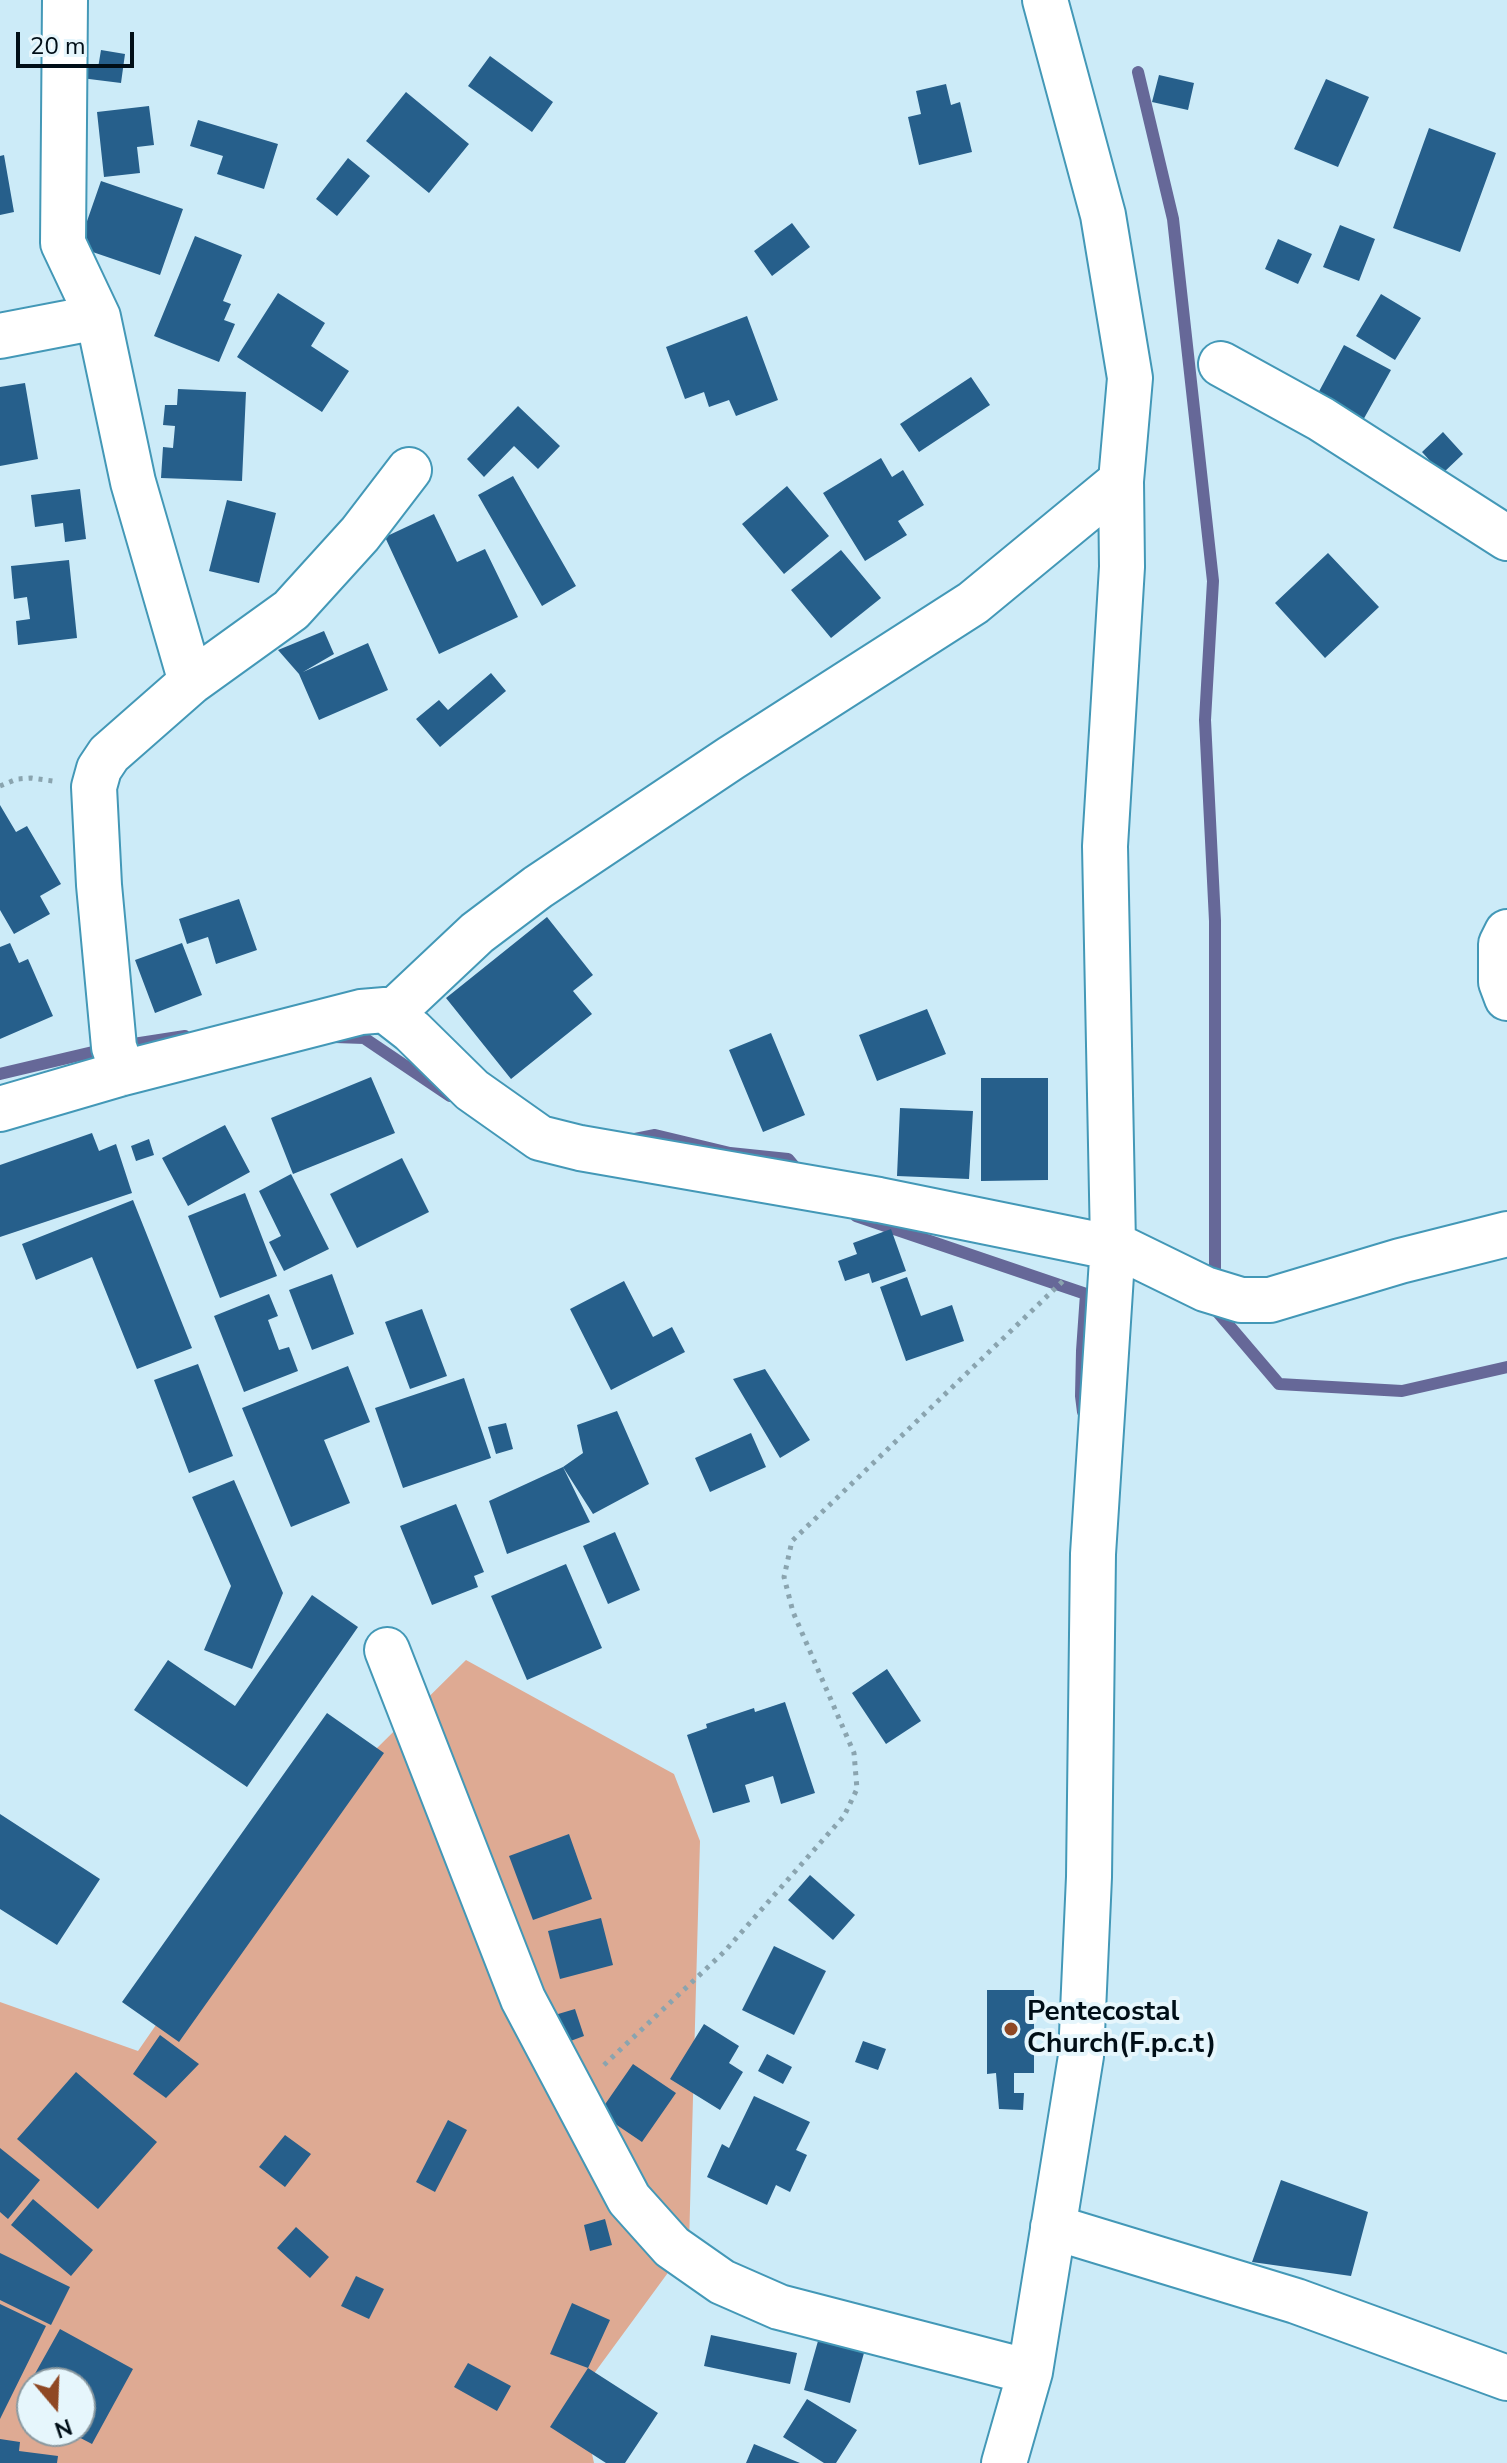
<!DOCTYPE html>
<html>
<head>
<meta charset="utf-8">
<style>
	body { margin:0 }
	#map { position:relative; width:1507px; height:2463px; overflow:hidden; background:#ccebf8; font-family:"Nunito Sans",sans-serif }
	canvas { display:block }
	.north { position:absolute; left:16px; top:2367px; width:80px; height:80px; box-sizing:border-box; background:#e6f6fc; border:2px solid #8a99a0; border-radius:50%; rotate:161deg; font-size:22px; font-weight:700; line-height:32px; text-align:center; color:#000e17 }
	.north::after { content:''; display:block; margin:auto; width:28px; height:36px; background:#8f4824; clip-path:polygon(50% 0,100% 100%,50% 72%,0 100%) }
	.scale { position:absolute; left:16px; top:32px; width:118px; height:36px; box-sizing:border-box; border:4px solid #000e17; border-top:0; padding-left:10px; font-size:24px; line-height:28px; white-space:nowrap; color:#000e17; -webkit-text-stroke:6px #e6f6fc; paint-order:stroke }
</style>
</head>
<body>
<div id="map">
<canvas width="1507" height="2463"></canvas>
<div class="north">N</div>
<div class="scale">20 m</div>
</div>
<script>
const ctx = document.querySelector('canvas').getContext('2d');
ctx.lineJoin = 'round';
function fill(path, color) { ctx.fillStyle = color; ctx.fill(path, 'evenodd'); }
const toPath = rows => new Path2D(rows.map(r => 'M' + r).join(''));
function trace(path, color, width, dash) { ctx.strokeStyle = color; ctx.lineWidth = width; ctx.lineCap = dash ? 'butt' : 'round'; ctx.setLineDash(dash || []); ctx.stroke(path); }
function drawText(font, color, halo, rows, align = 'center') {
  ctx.font = font + ' "Nunito Sans",sans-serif'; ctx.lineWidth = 8; ctx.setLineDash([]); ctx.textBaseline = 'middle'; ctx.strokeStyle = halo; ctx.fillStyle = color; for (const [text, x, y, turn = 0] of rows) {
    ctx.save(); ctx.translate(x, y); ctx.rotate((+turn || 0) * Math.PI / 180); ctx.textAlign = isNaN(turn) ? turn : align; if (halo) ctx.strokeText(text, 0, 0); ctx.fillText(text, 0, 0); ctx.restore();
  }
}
fill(toPath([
	[466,1660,674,1774,700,1841,689,2244,579,2394,594,2463,0,2463,0,2002,138,2051,283,1841],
	[32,2383,80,2383,80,2431,32,2431]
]), '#deaa93');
trace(toPath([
	[1138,72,1173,219,1213,581,1205,720,1215,921,1215,1283],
	[335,1037,364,1038,450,1096],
	[0,1074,114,1047,185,1036],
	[630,1140,655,1135,730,1153,788,1159,799,1172],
	[856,1216,1086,1294,1082,1351,1081,1396,1083,1412],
	[1215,1306,1215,1309,1279,1384,1402,1391,1507,1367]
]), '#666898', 12);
fill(toPath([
	[101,50,125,54,121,83,73,77,75,65,98,68],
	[490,56,553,102,532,132,468,86],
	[1159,75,1194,83,1188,110,1152,102],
	[1326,79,1369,97,1338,167,1294,149],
	[946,84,951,105,960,102,972,152,919,165,908,117,921,114,916,91],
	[406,92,469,144,429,193,366,141],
	[149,106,154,145,137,147,140,173,104,177,97,112],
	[198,120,278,144,264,189,217,174,223,156,190,146],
	[1429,128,1496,153,1460,252,1393,228],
	[4,155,14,212,0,215,0,156],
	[348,158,370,176,337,216,316,199],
	[101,181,183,209,160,275,78,247],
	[792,223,810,247,772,276,754,251],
	[1340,225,1375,239,1359,281,1323,267],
	[195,236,242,255,223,301,231,304,224,320,235,324,219,362,154,336],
	[1278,239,1312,254,1298,284,1265,269],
	[278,293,325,323,311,346,349,371,322,412,237,357],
	[1381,294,1421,318,1395,360,1356,336],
	[747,316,778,400,736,416,729,400,709,407,704,392,685,399,666,347],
	[1344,345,1391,370,1362,422,1316,397],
	[971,377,990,405,919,452,900,424],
	[25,383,38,459,0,466,0,387],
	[178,389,246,392,242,481,161,478,163,447,173,448,175,426,163,425,165,405,177,405],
	[518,406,560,446,538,469,514,446,484,477,467,459],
	[1443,432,1463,454,1442,474,1422,452],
	[881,458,892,477,903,470,924,505,898,521,907,535,865,561,823,493],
	[513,476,576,586,542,606,478,495],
	[787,486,829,536,784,574,742,524],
	[80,489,86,539,65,542,63,523,35,527,31,495],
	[227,500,276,513,259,583,209,571],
	[434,514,457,562,485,549,518,617,439,654,385,537],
	[841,550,881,598,831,638,791,590],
	[1328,553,1379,607,1325,658,1275,603],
	[69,560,77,638,18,645,16,621,30,619,27,597,14,599,11,566],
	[324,631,334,654,303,672,368,643,388,690,319,720,299,674,278,650],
	[491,673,506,691,440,747,416,719,439,700,448,710],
	[0,805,16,832,27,826,61,884,40,896,50,914,14,934,0,910],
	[239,899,257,950,216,964,208,937,187,944,179,919],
	[547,917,593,975,573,991,592,1014,511,1079,446,998],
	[10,943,19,963,28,959,53,1016,0,1039,0,947],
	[182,943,202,995,155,1013,135,960],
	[927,1009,946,1054,877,1081,859,1035],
	[771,1033,805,1115,763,1132,729,1050],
	[371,1077,395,1133,293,1174,271,1118],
	[981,1078,1048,1078,1048,1180,981,1181],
	[900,1108,973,1111,969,1179,897,1176],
	[225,1125,250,1172,188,1206,162,1158],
	[92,1133,99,1151,116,1144,132,1193,0,1237,0,1165],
	[149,1139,154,1155,136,1161,131,1146],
	[402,1158,429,1212,357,1248,330,1194],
	[291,1174,329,1249,284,1271,269,1242,281,1236,259,1191],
	[245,1193,277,1276,220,1298,188,1216],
	[133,1200,192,1348,137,1369,92,1257,36,1280,22,1244],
	[891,1229,906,1271,872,1283,869,1273,845,1281,838,1261,857,1254,853,1243],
	[332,1274,354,1334,312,1350,289,1290],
	[907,1277,921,1316,952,1305,964,1341,906,1361,880,1287],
	[624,1281,653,1337,672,1327,685,1352,611,1390,570,1309],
	[269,1294,278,1316,268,1320,279,1350,289,1347,298,1371,244,1392,214,1316],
	[422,1309,447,1376,410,1389,385,1322],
	[198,1364,233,1456,189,1473,154,1380],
	[348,1366,370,1422,324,1440,350,1503,291,1527,242,1408],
	[765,1369,810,1440,780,1458,733,1379],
	[464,1378,491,1458,403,1488,375,1408],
	[617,1411,649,1484,593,1514,563,1467,583,1453,577,1425],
	[506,1423,513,1449,496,1454,488,1427],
	[751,1433,766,1467,710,1492,695,1458],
	[563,1467,590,1522,507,1554,489,1501],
	[234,1480,283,1593,252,1669,204,1650,231,1586,192,1497],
	[456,1504,484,1572,474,1576,478,1587,432,1605,400,1526],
	[615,1532,640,1590,608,1604,583,1546],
	[566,1564,602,1648,527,1680,491,1596],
	[312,1595,358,1627,247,1787,134,1710,168,1660,235,1706],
	[887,1669,921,1721,886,1744,852,1693],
	[785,1702,815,1793,781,1804,773,1776,745,1785,750,1802,713,1813,687,1735,707,1728,706,1724,754,1708,755,1712],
	[327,1713,384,1753,179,2042,122,2002],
	[0,1814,100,1879,57,1945,0,1909],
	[569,1834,592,1899,533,1920,509,1856],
	[810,1875,855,1915,833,1940,788,1900],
	[601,1918,613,1965,560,1979,548,1931],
	[774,1946,826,1971,794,2035,742,2010],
	[987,1990,1034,1990,1034,2073,1014,2073,1014,2093,1024,2093,1023,2110,999,2109,996,2073,987,2074],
	[575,2009,584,2036,557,2046,548,2017],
	[704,2024,739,2046,729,2063,743,2072,720,2110,670,2079],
	[160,2035,199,2064,166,2098,133,2074],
	[863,2041,886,2049,878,2070,855,2062],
	[767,2054,792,2067,783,2084,758,2071],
	[633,2064,676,2093,642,2142,599,2113],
	[76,2072,157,2142,98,2209,17,2139],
	[754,2096,810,2122,796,2150,807,2155,790,2192,776,2185,767,2205,707,2177,722,2144,729,2148],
	[448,2120,467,2130,435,2192,416,2182],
	[285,2135,311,2154,285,2187,259,2167],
	[0,2148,40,2180,8,2219,0,2212],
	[1281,2180,1368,2212,1351,2276,1252,2262],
	[33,2199,93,2250,71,2276,11,2225],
	[605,2219,612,2245,590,2251,584,2225],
	[296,2227,329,2257,310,2278,277,2248],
	[0,2253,70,2287,51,2325,0,2300],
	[356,2276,384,2289,369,2319,341,2306],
	[572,2303,610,2320,588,2368,550,2354],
	[0,2304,46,2326,0,2419],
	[60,2329,133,2369,92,2444,67,2431,80,2431,80,2383,32,2383,32,2412,18,2404],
	[711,2335,797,2353,790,2384,704,2366],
	[818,2341,864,2353,850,2403,804,2390],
	[468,2363,511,2386,497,2411,454,2387],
	[588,2368,658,2413,625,2463,606,2463,550,2427],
	[807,2399,857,2430,836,2463,824,2463,783,2437],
	[0,2439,20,2442,19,2451,58,2456,57,2463,0,2463],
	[754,2444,800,2463,746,2463]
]), '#265f8b');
const minor = toPath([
	[65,0,63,243,98,317,133,482,191,682],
	[0,336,98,317],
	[1221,364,1321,419,1507,538],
	[1507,932,1501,944,1501,982,1507,998],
	[392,1013,477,933,538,887,731,758,973,603,1121,481],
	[123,1073,114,1047,99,885,94,787,99,769,109,754,191,682,291,610,360,534,409,470],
	[0,1109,123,1073,361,1012,385,1010,412,1031,472,1090,540,1138,580,1148,879,1200,1100,1245,1113,1244,1205,1289,1241,1300,1270,1300,1400,1261,1507,1234],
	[387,1650,523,1999,629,2199,672,2247,722,2282,779,2307,1030,2372],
	[1053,2227,1296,2301,1507,2378],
	[1004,2463,1030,2372,1081,2056,1089,1877,1093,1554,1113,1244,1105,846,1122,567,1121,481,1130,378,1103,215,1045,0]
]);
trace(minor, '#4398b7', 48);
trace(toPath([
	[0,786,17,779,31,778,53,781],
	[604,2065,725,1951,844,1816,857,1789,854,1753,793,1612,784,1577,792,1541,1065,1279]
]), '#8aa4af', 5, [4, 6]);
trace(minor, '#fff', 44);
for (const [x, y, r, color] of [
	[1011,2029,8,"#8f4824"]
]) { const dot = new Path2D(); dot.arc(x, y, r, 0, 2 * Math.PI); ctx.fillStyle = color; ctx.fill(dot); trace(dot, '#e6f6fc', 3); }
drawText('bold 28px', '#000e17', '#e6f6fc', [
	["Pentecostal",1027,2013],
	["Church(F.p.c.t)",1027,2045]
], 'left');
</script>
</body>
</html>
